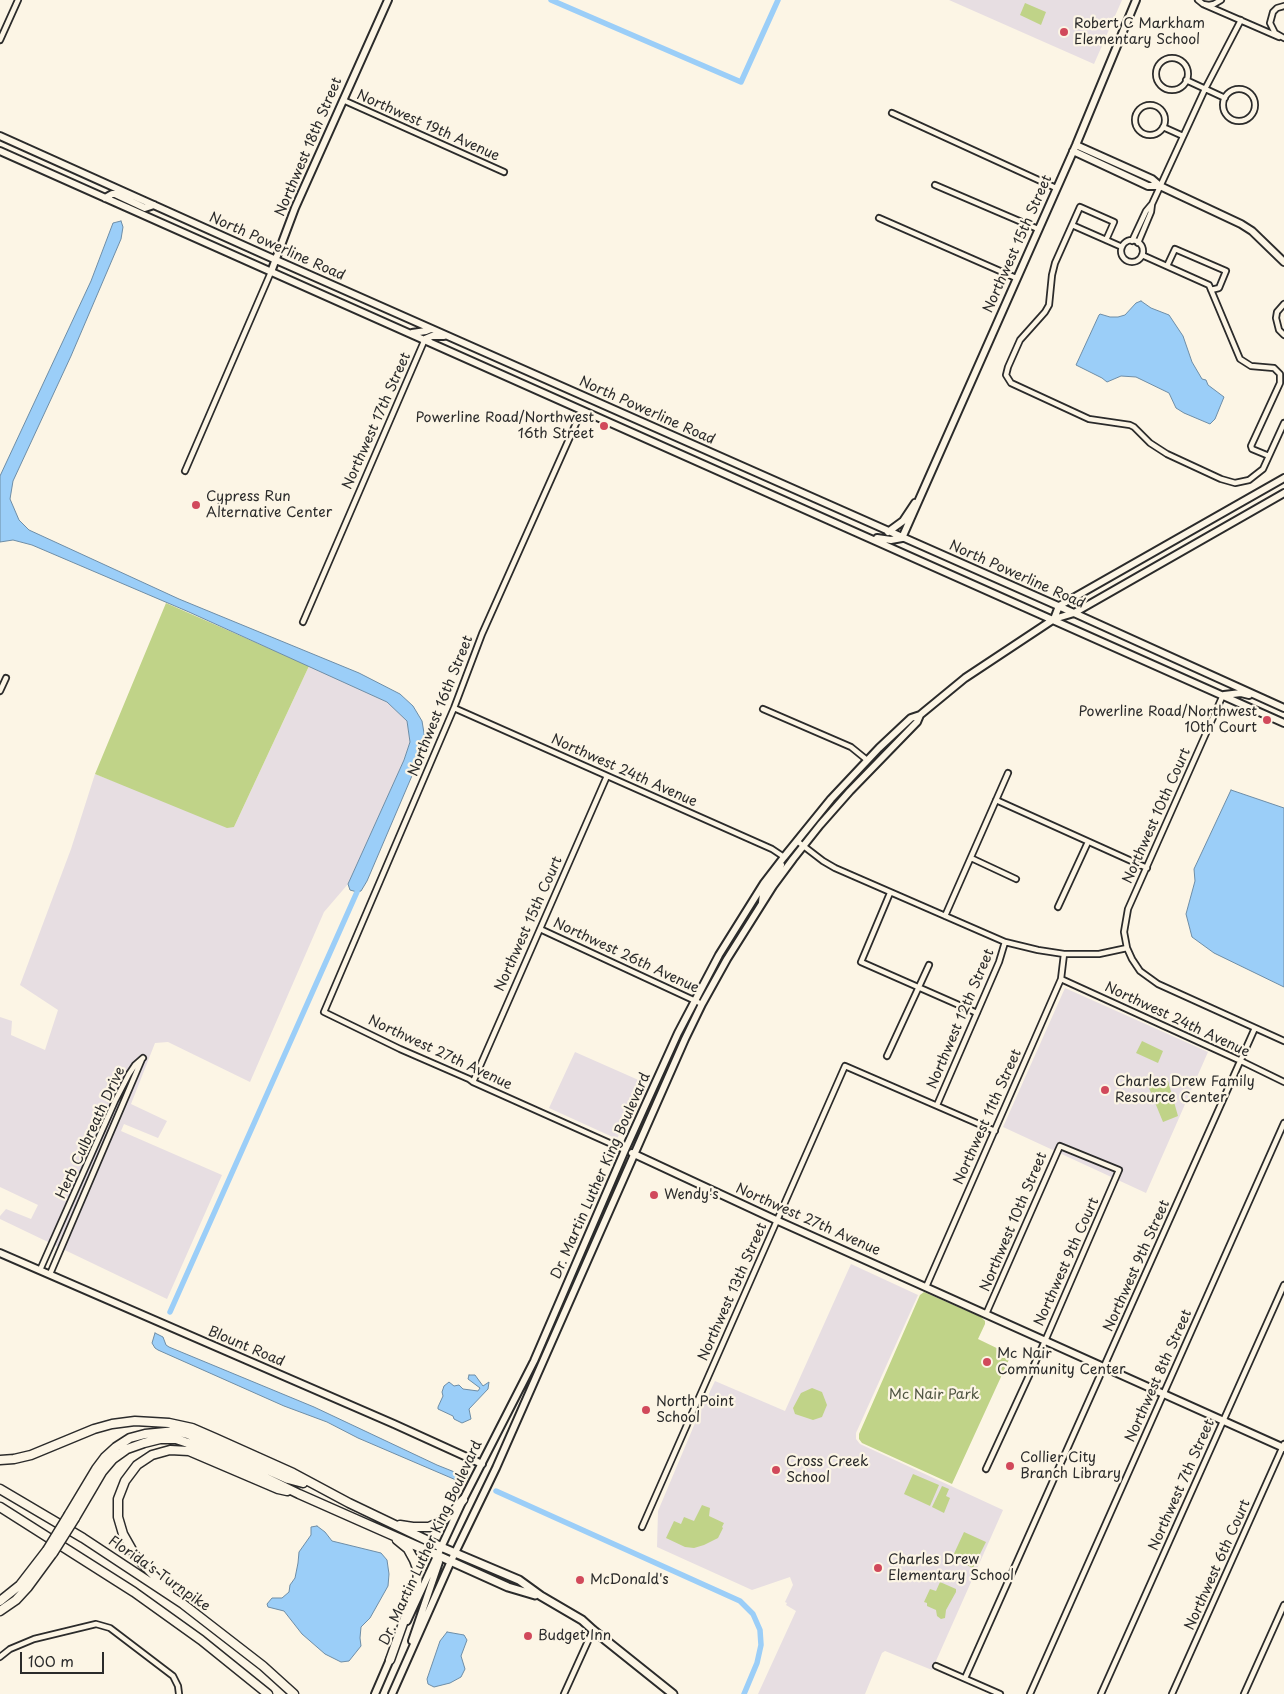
<!DOCTYPE html>
<html>
<head>
<meta charset="utf-8">
<style>
	body { margin:0 }
	#map { position:relative; width:1284px; height:1694px; overflow:hidden; background:#fcf5e5; font-family:"Playpen Sans",sans-serif }
	canvas { display:block }
	.scale { position:absolute; left:20px; top:1652px; width:84px; height:22px; box-sizing:border-box; border:2px solid #2b2b2b; border-top:0; padding-left:6px; font-size:15px; line-height:18px; white-space:nowrap; color:#2b2b2b; -webkit-text-stroke:4px #fcf5e5; paint-order:stroke }
</style>
</head>
<body>
<div id="map">
<canvas width="1284" height="1694"></canvas>
<div class="scale">100 m</div>
</div>
<script>
const ctx = document.querySelector('canvas').getContext('2d');
ctx.lineJoin = 'round';
function fill(path, color) { ctx.fillStyle = color; ctx.fill(path, 'evenodd'); }
const toPath = rows => new Path2D(rows.map(r => 'M' + r).join(''));
function trace(path, color, width, dash) { ctx.strokeStyle = color; ctx.lineWidth = width; ctx.lineCap = dash ? 'butt' : 'round'; ctx.setLineDash(dash || []); ctx.stroke(path); }
function drawText(font, color, halo, rows, align = 'center') {
  ctx.font = font + ' "Playpen Sans",sans-serif'; ctx.lineWidth = 4.5; ctx.setLineDash([]); ctx.textBaseline = 'middle'; ctx.strokeStyle = halo; ctx.fillStyle = color; for (const [text, x, y, turn = 0] of rows) {
    ctx.save(); ctx.translate(x, y); ctx.rotate((+turn || 0) * Math.PI / 180); ctx.textAlign = isNaN(turn) ? turn : align; if (halo) ctx.strokeText(text, 0, 0); ctx.fillText(text, 0, 0); ctx.restore();
  }
}
fill(toPath([
	[949,0,1122,0,1094,64],
	[309,666,387,702,407,721,410,742,404,760,348,884,324,912,250,1082,168,1042,155,1043,131,1104,167,1121,158,1138,124,1124,121,1131,222,1175,167,1299,0,1219,0,1216,6,1209,31,1219,38,1205,0,1187,0,1017,12,1021,11,1035,45,1050,58,1010,20,985,71,849,95,774,234,827],
	[1065,988,1208,1052,1146,1193,1003,1127],
	[575,1052,643,1082,617,1139,549,1108],
	[851,1264,918,1295,856,1433,856,1439,860,1444,1003,1510,932,1670,885,1651,882,1653,865,1694,758,1694,796,1611,786,1605,787,1603,785,1602,793,1585,790,1577,752,1590,657,1547,658,1511,698,1416,715,1381,785,1411]
]), '#e7dee2');
fill(toPath([
	[1025,3,1046,12,1041,25,1020,15],
	[166,603,309,666,234,827,227,828,95,774],
	[1142,1041,1163,1051,1158,1063,1136,1053],
	[1162,1078,1168,1081,1178,1116,1163,1122,1147,1083],
	[924,1292,981,1317,985,1321,985,1324,978,1339,1011,1355,952,1484,862,1443,859,1439,859,1434,920,1295],
	[812,1388,822,1392,827,1405,822,1417,813,1420,795,1414,793,1408,801,1393],
	[913,1474,939,1485,930,1506,904,1494],
	[942,1486,949,1489,946,1496,950,1498,944,1513,932,1507],
	[702,1505,710,1508,709,1516,724,1523,722,1527,723,1528,718,1538,704,1545,694,1548,685,1547,666,1538,674,1521,681,1524,684,1517,694,1521],
	[964,1532,986,1542,973,1568,952,1558],
	[940,1582,956,1589,956,1592,946,1610,945,1618,941,1619,937,1616,936,1610,927,1606,927,1603,924,1602,930,1589,936,1591]
]), '#c0d388');
const water = toPath([
	[121,221,123,227,121,239,71,356,13,481,10,499,19,520,29,530,179,599,359,673,400,694,413,706,422,721,425,739,420,757,367,881,361,891,357,892,350,890,348,884,404,760,410,742,407,721,387,702,189,612,32,545,13,540,0,542,0,476,91,281,113,223,121,221],
	[1141,301,1151,308,1169,315,1183,336,1192,362,1202,379,1206,380,1208,385,1224,397,1215,419,1210,424,1184,413,1176,408,1169,393,1136,377,1121,376,1107,382,1102,378,1076,365,1099,315,1100,314,1110,317,1118,317,1125,315,1136,303,1141,301],
	[1231,790,1284,808,1284,987,1214,953,1192,937,1186,914,1195,881,1194,869,1231,790],
	[155,1333,163,1337,166,1345,169,1347,314,1407,437,1465,457,1473,463,1472,468,1475,466,1480,456,1480,358,1438,327,1422,284,1406,158,1350,155,1348,152,1343,155,1333],
	[469,1375,475,1375,483,1386,489,1382,488,1389,469,1409,471,1419,462,1423,454,1419,453,1416,438,1409,438,1407,443,1396,442,1392,444,1386,449,1382,454,1386,459,1385,463,1389,478,1391,480,1388,468,1379,469,1375],
	[317,1526,325,1532,332,1541,381,1553,387,1560,389,1574,388,1586,370,1618,361,1627,360,1638,361,1646,349,1661,341,1662,325,1654,302,1634,284,1611,268,1607,267,1604,272,1598,282,1598,289,1592,290,1585,295,1578,298,1563,299,1552,311,1535,311,1527,317,1526],
	[447,1632,464,1635,467,1640,461,1656,465,1669,461,1677,450,1683,434,1687,428,1684,427,1679,440,1641,447,1632]
]);
fill(water, '#9bcef8');
trace(water, '#6e8da6', 1);
trace(toPath([
	[551,0,741,82,778,0],
	[170,1312,357,892],
	[496,1491,740,1601,753,1614,760,1630,761,1645,757,1663,744,1694]
]), '#9bcef8', 5.5);
const street = toPath([
	[1198,0,1203,4,1209,5,1214,4,1221,0],
	[1203,4,1279,37],
	[1284,6,1277,8,1273,12,1270,23,1275,33,1284,38],
	[0,40,18,0],
	'1156 74a16 16 0 1 1 32 0a16 16 0 1 1-32 0Z',
	[1186,80,1225,98],
	'1223 105a16 16 0 1 1 32 0a16 16 0 1 1-32 0Z',
	[343,100,504,172],
	'1135 120a15 15 0 1 1 30 0a15 15 0 1 1-30 0Z',
	[892,113,1056,188],
	[1163,127,1183,136],
	[935,185,1038,229],
	[879,218,1016,278],
	[1072,225,1122,247],
	[1106,240,1114,222,1080,207,1055,263,1052,275,1049,305,1045,312,1020,340,1008,367,1006,375,1011,383,1089,419,1130,425,1134,427,1150,443,1167,454,1221,479,1235,483,1249,480,1263,469,1284,423],
	'1121 251a11 11 0 1 1 22 0a11 11 0 1 1-22 0Z',
	[1132,241,1146,211,1151,205],
	[1138,243,1151,212,1152,204,1205,89,1241,20],
	[1142,255,1209,285,1240,359,1251,366,1274,368,1280,374,1280,383,1251,446,1252,449,1269,456],
	[1167,266,1175,249,1226,271,1219,288,1211,290],
	[1284,304,1277,312,1276,318,1279,330,1284,335],
	[582,410,482,634,454,708,324,1012,400,1049,469,1079,473,1082,625,1150],
	[185,471,271,272],
	[303,622,425,339],
	[0,691,6,678],
	[1223,695,1128,909,1124,932,1127,948,1132,959,1140,971,1158,984,1284,1041],
	[454,708,772,849,784,857],
	[763,709,851,747,867,760],
	[996,800,1147,868],
	[797,841,823,861,835,868,1005,942,1038,950,1064,954,1099,954,1127,948],
	[971,858,1016,879],
	[890,893,861,962,977,1013],
	[1058,907,1088,842],
	[945,916,1008,773],
	[540,929,702,1004],
	[1061,979,1241,1061,1284,1082],
	[887,1056,929,965],
	[473,1082,607,776],
	[937,1105,999,962,1005,942],
	[40,1270,115,1101,129,1074,135,1065,143,1058],
	[50,1274,142,1059],
	[926,1287,1061,979,1064,954],
	[986,1314,1060,1146,1119,1170,1045,1341,986,1469],
	[642,1527,845,1066,995,1131],
	[0,1657,10,1649,34,1639,96,1624,110,1628,173,1676,178,1686,179,1694],
	[936,1666,1000,1694],
	[965,1678,1255,1028],
	[564,1694,593,1630],
	[1030,1694,1284,1123],
	[1101,1694,1284,1285],
	[1172,1694,1284,1444],
	[1244,1694,1284,1605]
]);
const secondary = toPath([
	[0,136,276,260,1074,613,1284,708],
	[1076,145,1152,179,1160,186,1241,224,1252,231,1284,262],
	[0,151,1284,723],
	[1073,151,1148,186,1159,186],
	[105,198,112,194,115,194,145,208,154,205],
	[271,272,295,208,388,0],
	[412,333,426,331,431,329],
	[425,339,432,336,444,336],
	[888,532,903,521,915,503],
	[877,538,891,540,902,538],
	[902,538,1076,145,1136,0],
	[1054,619,1059,606,1284,478],
	[1224,695,1241,693,1249,695],
	[762,902,763,894,781,865],
	[632,1153,776,1220,1284,1448],
	[0,1253,394,1424,482,1464],
	[407,1621,463,1500,534,1361,625,1150,678,1033,719,955,764,883,784,857,831,799,879,748,911,718,920,715,965,678,1054,619,1074,613,1284,493],
	[412,1641,439,1562,437,1555],
	[375,1694,391,1657],
	[392,1694,451,1561,496,1468,685,1039,702,1004,727,959,773,886,793,859,820,825,850,791,917,722,920,715]
]);
const primary = toPath([
	[441,1547,519,1580,541,1596,582,1620,593,1630,673,1694],
	[437,1555,508,1587,535,1595]
]);
const highway = toPath([
	[0,1460,14,1459,31,1455,94,1429,112,1424,135,1421,169,1423,192,1428,215,1438,293,1473,349,1503,441,1547],
	[0,1489,83,1538,183,1604,263,1666,294,1694],
	[0,1507,134,1592,201,1640,268,1694],
	[69,1514,96,1469,105,1457,116,1447,130,1438,145,1434,176,1431,188,1434,288,1479,303,1483],
	[75,1518,102,1472,113,1459,127,1449,144,1443,160,1439,176,1439,188,1443,258,1474,299,1494,437,1555],
	[400,1525,413,1527,429,1527,442,1521,450,1515,463,1500],
	[169,1591,136,1557,123,1534,118,1517,118,1499,125,1481,137,1465,152,1455,170,1450,189,1451,278,1489,287,1491],
	[0,1601,20,1585,47,1550],
	[0,1611,16,1600,28,1587,53,1553],
	[390,1660,417,1584,418,1571,414,1560,408,1549,397,1540]
]);
trace(street, '#2b2b2b', 8);
trace(secondary, '#2b2b2b', 10);
trace(primary, '#2b2b2b', 11);
trace(highway, '#2b2b2b', 11);
trace(street, '#fcf5e5', 4.5);
trace(secondary, '#fcf5e5', 6);
trace(primary, '#fcf5e5', 7);
trace(highway, '#fcf5e5', 8);
const highwayBridge = toPath([
	[47,1550,69,1514],
	[53,1553,75,1518]
]);
trace(highwayBridge, '#2b2b2b', 11, []);
trace(highwayBridge, '#fcf5e5', 8);
for (const [x, y, r, color] of [
	[1064,32,5,"#d1495b"],
	[604,426,5,"#d1495b"],
	[196,505,5,"#d1495b"],
	[1267,720,5,"#d1495b"],
	[1105,1090,5,"#d1495b"],
	[654,1195,5,"#d1495b"],
	[987,1362,5,"#d1495b"],
	[646,1410,5,"#d1495b"],
	[1010,1466,5,"#d1495b"],
	[776,1470,5,"#d1495b"],
	[878,1568,5,"#d1495b"],
	[580,1580,5,"#d1495b"],
	[528,1636,5,"#d1495b"]
]) { const dot = new Path2D(); dot.arc(x, y, r, 0, 2 * Math.PI); ctx.fillStyle = color; ctx.fill(dot); trace(dot, '#fcf5e5', 2); }
drawText('14px', '#2b2b2b', '#fcf5e5', [
	["Robert C Markham",1074,24],
	["Elementary School",1074,40],
	["Powerline Road/Northwest",594,418,"right"],
	["16th Street",594,434,"right"],
	["Cypress Run",206,497],
	["Alternative Center",206,513],
	["Powerline Road/Northwest",1257,712,"right"],
	["10th Court",1257,728,"right"],
	["Charles Drew Family",1115,1082],
	["Resource Center",1115,1098],
	["Wendy's",664,1195],
	["Mc Nair",997,1354],
	["Community Center",997,1370],
	["North Point",656,1402],
	["School",656,1418],
	["Collier City",1020,1458],
	["Branch Library",1020,1474],
	["Cross Creek",786,1462],
	["School",786,1478],
	["Charles Drew",888,1560],
	["Elementary School",888,1576],
	["McDonald's",590,1580],
	["Budget Inn",538,1636]
], 'left');
drawText('14px', '#2b2b2b', '#fcf5e5', [
	["Northwest 19th Avenue",428,126,24],
	["Northwest 18th Street",309,147,-67],
	["Northwest 15th Street",1018,244,-66],
	["North Powerline Road",277,247,24],
	["North Powerline Road",647,411,24],
	["Northwest 17th Street",377,421,-66],
	["North Powerline Road",1017,575,24],
	["Northwest 16th Street",441,706,-68],
	["Northwest 24th Avenue",624,771,24],
	["Northwest 10th Court",1157,816,-66],
	["Northwest 15th Court",529,924,-66],
	["Northwest 26th Avenue",626,956,25],
	["Northwest 12th Street",961,1019,-67],
	["Northwest 24th Avenue",1177,1020,25],
	["Northwest 27th Avenue",440,1053,25],
	["Northwest 11th Street",988,1117,-66],
	["Herb Culbreath Drive",91,1133,-65],
	["Dr. Martin Luther King Boulevard",601,1176,-66],
	["Northwest 27th Avenue",808,1220,24],
	["Northwest 10th Street",1014,1222,-67],
	["Northwest 9th Court",1067,1262,-66],
	["Northwest 9th Street",1137,1266,-66],
	["Northwest 13th Street",733,1292,-66],
	["Blount Road",246,1347,23],
	["Northwest 8th Street",1159,1376,-66],
	["Northwest 7th Street",1182,1485,-66],
	["Dr. Martin Luther King Boulevard",431,1543,-65],
	["Northwest 6th Court",1218,1565,-66],
	["Florida's Turnpike",159,1574,35]
]);
drawText('14px', '#505542', '#fcf5e5', [
	["Mc Nair Park",934,1395]
]);
</script>
</body>
</html>
